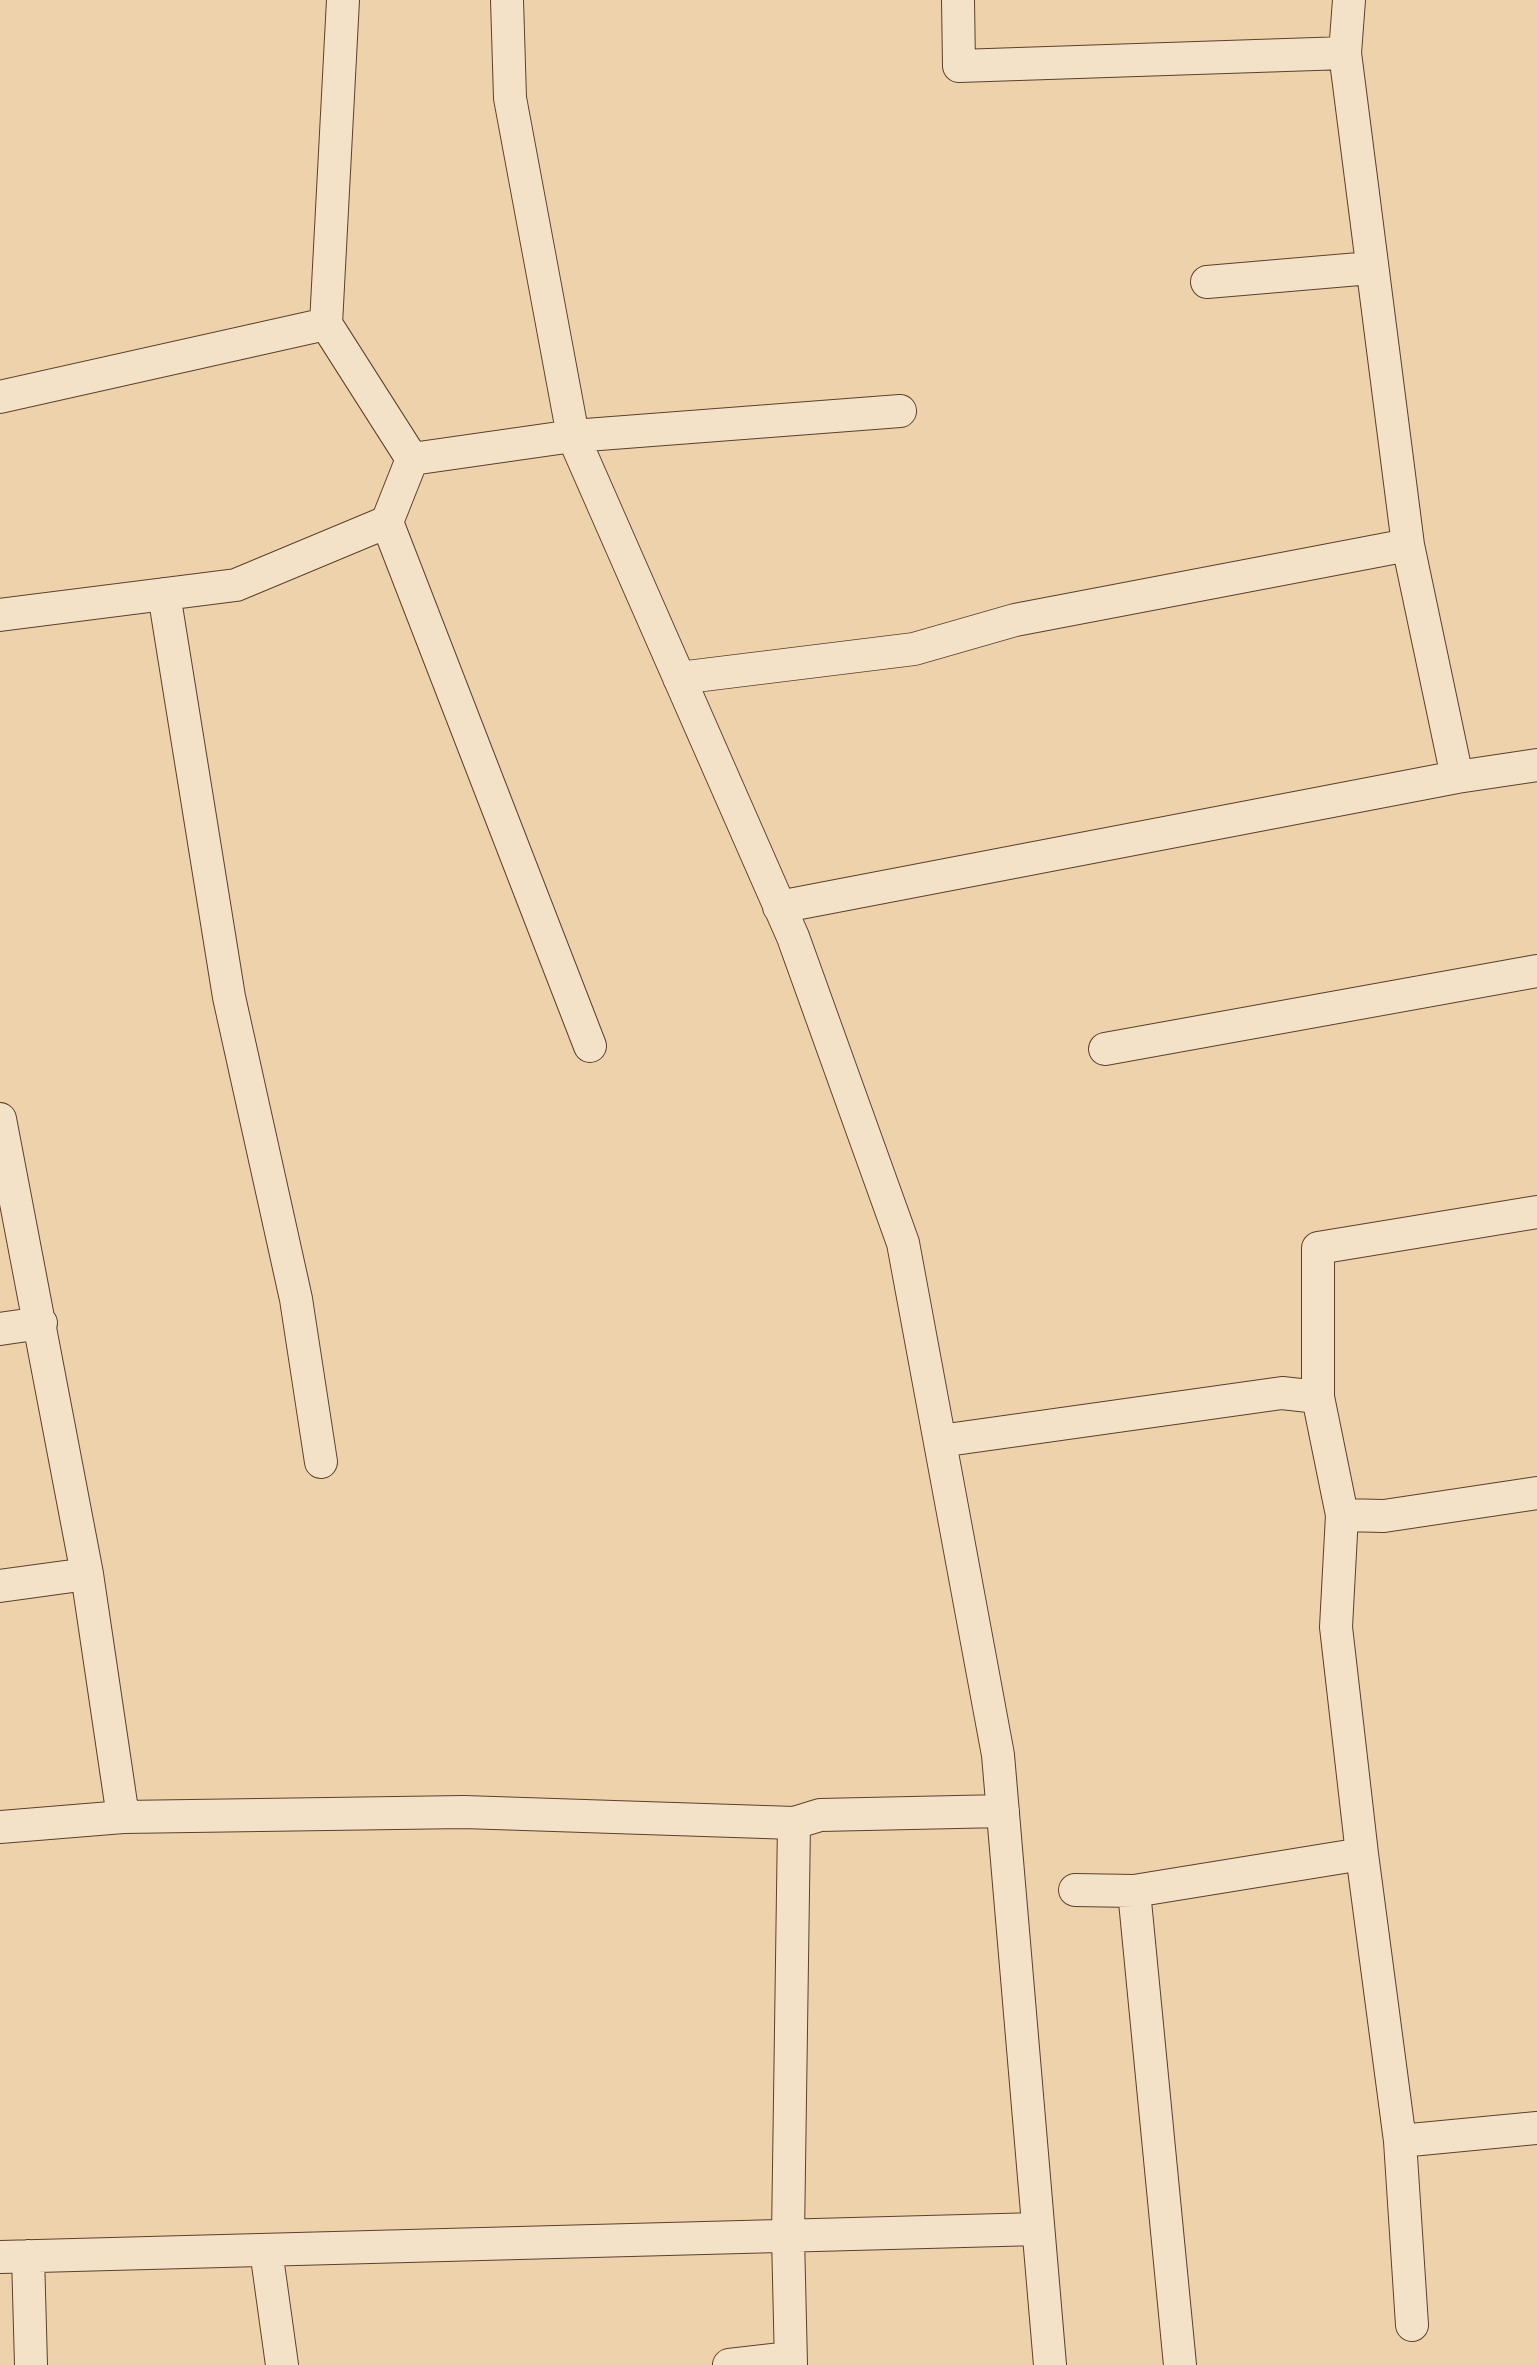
<!DOCTYPE html>
<html>
<head>
<meta charset="utf-8">
<style>
	body { margin:0 }
	canvas { display:block; background:#edd2ab }
</style>
</head>
<body>
<canvas width="1537" height="2365"></canvas>
<script>
const ctx = document.querySelector('canvas').getContext('2d');
ctx.lineJoin = 'round';
const toPath = rows => new Path2D(rows.map(r => 'M' + r).join(''));
function trace(path, color, width, dash) { ctx.strokeStyle = color; ctx.lineWidth = width; ctx.lineCap = dash ? 'butt' : 'round'; ctx.setLineDash(dash || []); ctx.stroke(path); }
const street = toPath([
	[958,0,959,66,1345,53],
	[1349,0,1345,53,1408,545,1457,777],
	[1207,282,1371,268],
	[0,397,326,324],
	[900,411,573,436,793,937,903,1243,998,1755,1050,2365],
	[412,459,573,436,510,98,507,0],
	[387,522,590,1046],
	[164,594,229,997,296,1299,321,1462],
	[0,615,236,585,387,522,412,459,326,324,343,0],
	[679,678,914,649,1015,620,1408,545],
	[779,907,1457,777,1537,765],
	[1105,1049,1537,971],
	[0,1119,87,1574,123,1817],
	[0,1329,41,1323],
	[940,1441,1282,1393,1318,1397],
	[1342,1515,1384,1516,1537,1493],
	[0,1586,87,1574],
	[0,1827,123,1817,464,1812,794,1823,820,1815,1003,1811],
	[1075,1890,1134,1891,1362,1854],
	[1134,1891,1180,2365],
	[1400,2141,1537,2128],
	[266,2250,282,2365],
	[28,2256,31,2365],
	[0,2257,1038,2229],
	[1412,2325,1400,2141,1362,1854,1336,1627,1342,1515,1318,1397,1318,1248,1537,1212],
	[729,2365,790,2358],
	[791,2365,788,2236,794,1823]
]);
trace(street, '#5c402c', 34);
trace(street, '#f3e2c8', 32);
</script>
</body>
</html>
